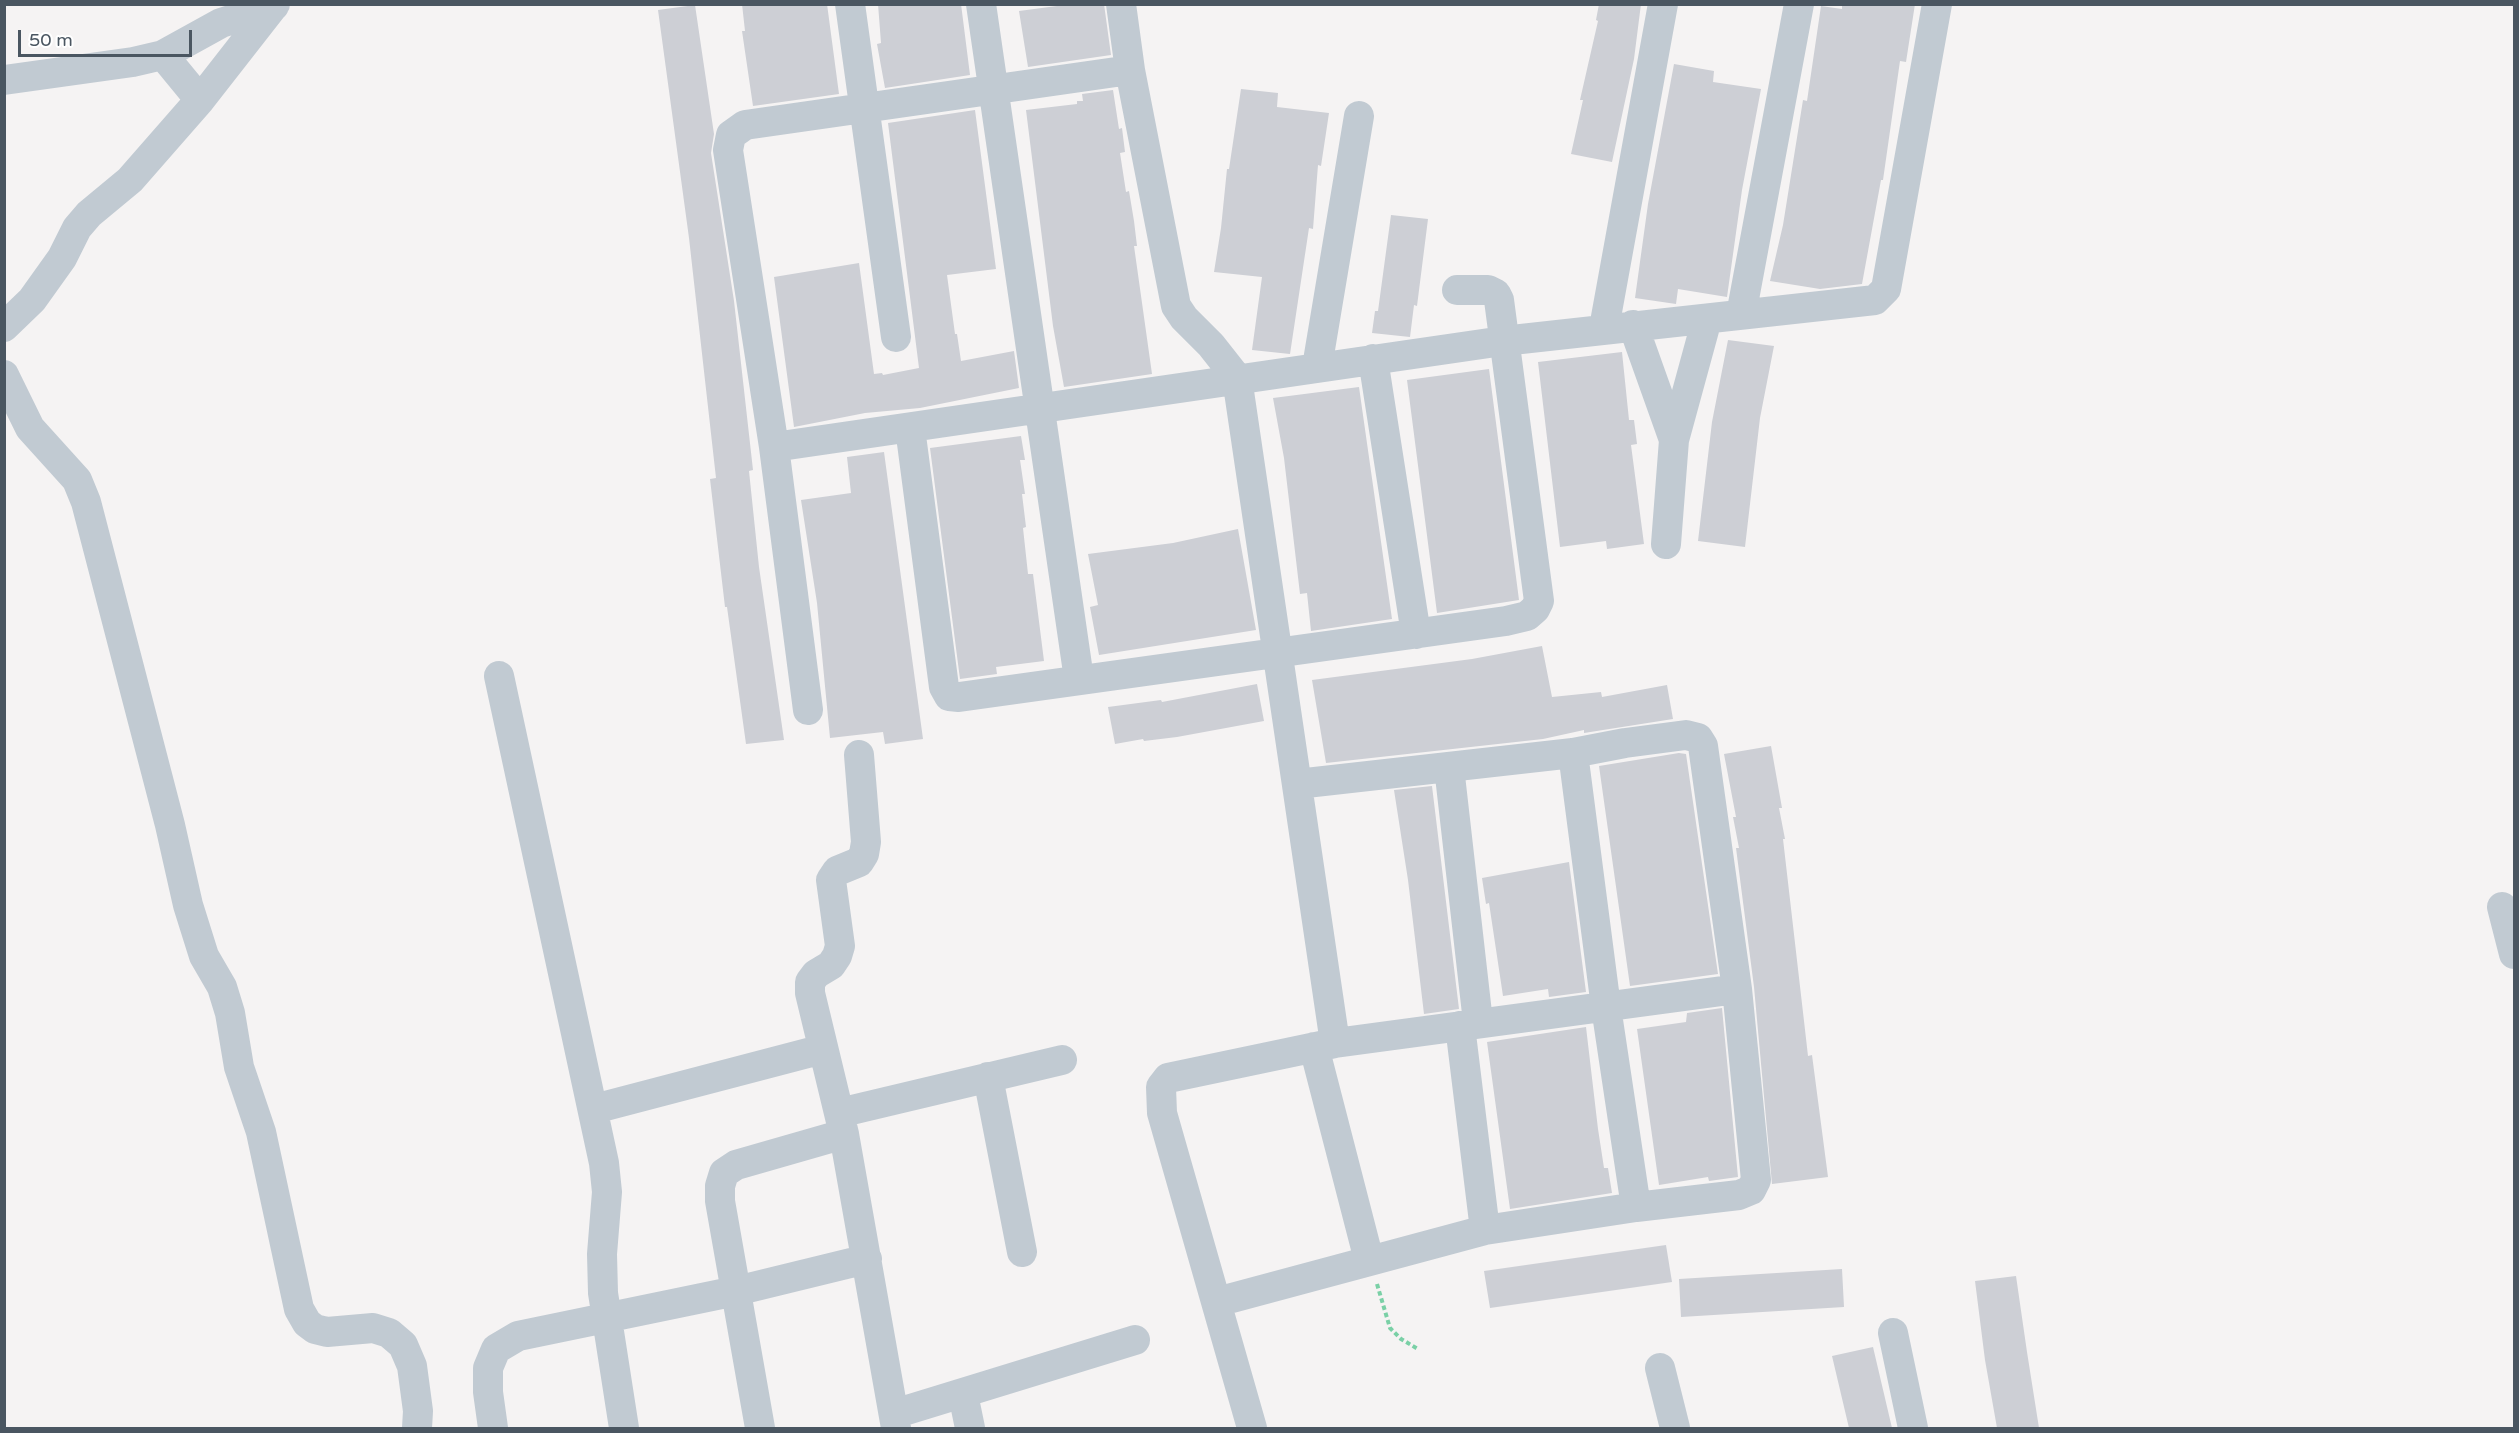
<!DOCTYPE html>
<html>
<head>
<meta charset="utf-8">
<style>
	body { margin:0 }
	#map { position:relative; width:2519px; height:1433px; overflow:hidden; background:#f5f3f3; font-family:"Varela Round",sans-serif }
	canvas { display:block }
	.frame { position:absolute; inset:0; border:6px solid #4a5661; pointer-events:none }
	.scale { position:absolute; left:18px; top:30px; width:174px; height:27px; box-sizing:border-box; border:3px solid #4a5661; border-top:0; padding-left:8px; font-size:18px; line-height:21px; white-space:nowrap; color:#4a5661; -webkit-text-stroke:4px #fff; paint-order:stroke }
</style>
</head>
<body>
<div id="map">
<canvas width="2519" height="1433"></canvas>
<div class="frame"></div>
<div class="scale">50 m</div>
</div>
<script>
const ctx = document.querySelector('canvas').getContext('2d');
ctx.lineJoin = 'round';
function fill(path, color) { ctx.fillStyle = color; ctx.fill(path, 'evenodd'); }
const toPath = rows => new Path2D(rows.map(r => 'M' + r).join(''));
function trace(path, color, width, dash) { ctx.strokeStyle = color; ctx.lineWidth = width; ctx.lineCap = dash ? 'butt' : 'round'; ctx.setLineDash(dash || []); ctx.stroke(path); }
fill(toPath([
	[742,4,827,4,839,94,753,106,742,31,745,31],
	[878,4,961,4,970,75,885,88,877,44,881,43],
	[1072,4,1104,4,1111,55,1028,67,1019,11],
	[1599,4,1641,4,1634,59,1612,162,1571,154,1583,100,1580,100,1598,21,1596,20],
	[1842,4,1915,4,1906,62,1900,61,1883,180,1881,180,1862,284,1820,289,1770,281,1783,225,1803,100,1807,101,1821,6,1842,9],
	[695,5,714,134,711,153,734,301,753,470,749,471,759,567,784,740,746,744,727,607,725,607,710,479,716,478,689,238,658,10],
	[1674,64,1714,71,1713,82,1761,89,1742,190,1727,297,1678,289,1676,304,1635,298,1648,204],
	[1241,89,1278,93,1277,107,1329,113,1321,166,1318,165,1313,229,1309,228,1290,354,1252,350,1262,277,1214,272,1221,228,1227,169,1229,169],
	[1113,90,1119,129,1122,128,1125,152,1120,153,1126,192,1129,191,1134,221,1137,246,1134,246,1152,374,1064,387,1053,326,1026,110,1077,104,1077,101,1083,101,1082,94],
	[975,110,996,269,947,275,955,334,957,334,961,361,1014,351,1019,388,920,408,865,413,794,427,774,277,859,263,874,374,882,373,883,375,919,368,888,123],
	[1391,215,1428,219,1417,306,1414,305,1410,337,1372,333,1375,311,1378,311],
	[1728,340,1774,346,1760,418,1745,547,1698,541,1712,422],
	[1622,352,1629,420,1634,420,1637,444,1631,445,1644,544,1607,549,1606,541,1560,547,1538,362],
	[1489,369,1519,600,1437,613,1407,380],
	[1359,387,1392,619,1311,631,1307,593,1300,594,1284,458,1273,398],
	[1021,436,1025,460,1020,460,1025,494,1022,494,1026,527,1023,528,1028,574,1033,574,1044,661,996,667,997,674,960,679,930,448],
	[884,452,923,739,885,744,883,732,830,738,817,603,801,500,851,493,847,457],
	[1238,529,1256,630,1099,655,1090,607,1098,605,1088,554,1173,543],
	[1542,646,1552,697,1601,692,1602,697,1667,685,1673,719,1584,733,1584,730,1543,739,1326,763,1312,680,1472,659],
	[1257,684,1264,721,1177,737,1144,741,1143,739,1115,744,1108,707,1161,700,1162,702],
	[1771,746,1782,808,1779,808,1785,839,1783,839,1804,1021,1808,1056,1812,1055,1828,1177,1772,1184,1754,987,1736,848,1739,848,1733,817,1736,817,1724,754],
	[1679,753,1686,754,1718,974,1630,986,1599,766],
	[1432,786,1459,1009,1424,1014,1408,880,1394,790],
	[1569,862,1586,992,1549,997,1548,989,1503,996,1489,903,1486,904,1482,878],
	[1722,1008,1738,1177,1709,1181,1708,1177,1659,1185,1637,1029,1686,1022,1687,1013],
	[1586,1027,1598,1129,1604,1168,1608,1168,1612,1193,1510,1209,1487,1042],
	[1666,1245,1672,1282,1490,1308,1484,1271],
	[1842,1269,1844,1307,1681,1317,1679,1279],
	[2016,1276,2027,1352,2039,1428,1997,1428,1985,1360,1975,1281],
	[1873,1347,1892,1428,1849,1428,1832,1356]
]), '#cdcfd5');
trace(toPath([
	[1377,1284,1390,1328,1401,1339,1418,1349]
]), '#7ad0a6', 4, [4.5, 3]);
trace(toPath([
	[850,4,896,337],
	[981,4,1079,679],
	[1121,4,1130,70,1176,306,1184,318,1211,345,1237,378,1335,1043],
	[163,55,200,100],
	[4,80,133,62,163,55,221,23,274,6],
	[1741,315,1799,4],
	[1633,325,1674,440],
	[4,327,32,300,62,258,77,228,89,214,130,180,200,100,275,4],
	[1604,328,1663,4],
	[1373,359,1416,634],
	[1317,367,1359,116],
	[4,375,30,428,77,480,86,502,170,825,188,905,204,956,222,987,230,1013,239,1067,261,1132,299,1309,307,1323,315,1329,327,1332,373,1328,389,1333,403,1345,412,1366,418,1411,417,1428],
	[910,428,944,687,949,696,959,697,1506,621,1527,616,1535,609,1539,601,1499,300,1496,294,1488,290,1457,290],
	[774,447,1503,341,1875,300,1886,289,1937,4],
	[1666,544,1674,440,1707,319],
	[499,676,604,1163,607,1192,602,1254,603,1293,624,1428],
	[808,710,774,447,728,150,731,135,745,125,1130,70],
	[1573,753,1606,1007,1636,1207],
	[859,755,866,842,864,854,859,862,837,871,831,880,840,946,837,956,831,965,816,974,810,982,810,993,844,1134,896,1428],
	[1449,767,1478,1022],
	[2502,907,2514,954],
	[1460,1026,1485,1230],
	[1314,1047,1369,1260],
	[988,1077,1022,1252],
	[594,1109,823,1049],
	[839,1113,1062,1060],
	[1217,1302,1485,1230,1636,1207,1739,1195,1751,1190,1756,1180,1737,989,1703,746,1698,738,1686,735,1625,743,1573,753,1297,784],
	[1893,1333,1913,1428],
	[1660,1368,1675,1428],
	[963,1394,970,1428],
	[894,1414,1135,1340],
	[493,1428,488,1392,488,1368,496,1349,518,1336,736,1291,867,1259],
	[760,1428,720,1201,720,1186,724,1173,736,1165,844,1134],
	[1252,1428,1162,1113,1161,1087,1168,1078,1335,1043,1737,989]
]), '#c1cad2', 30);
</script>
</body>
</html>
